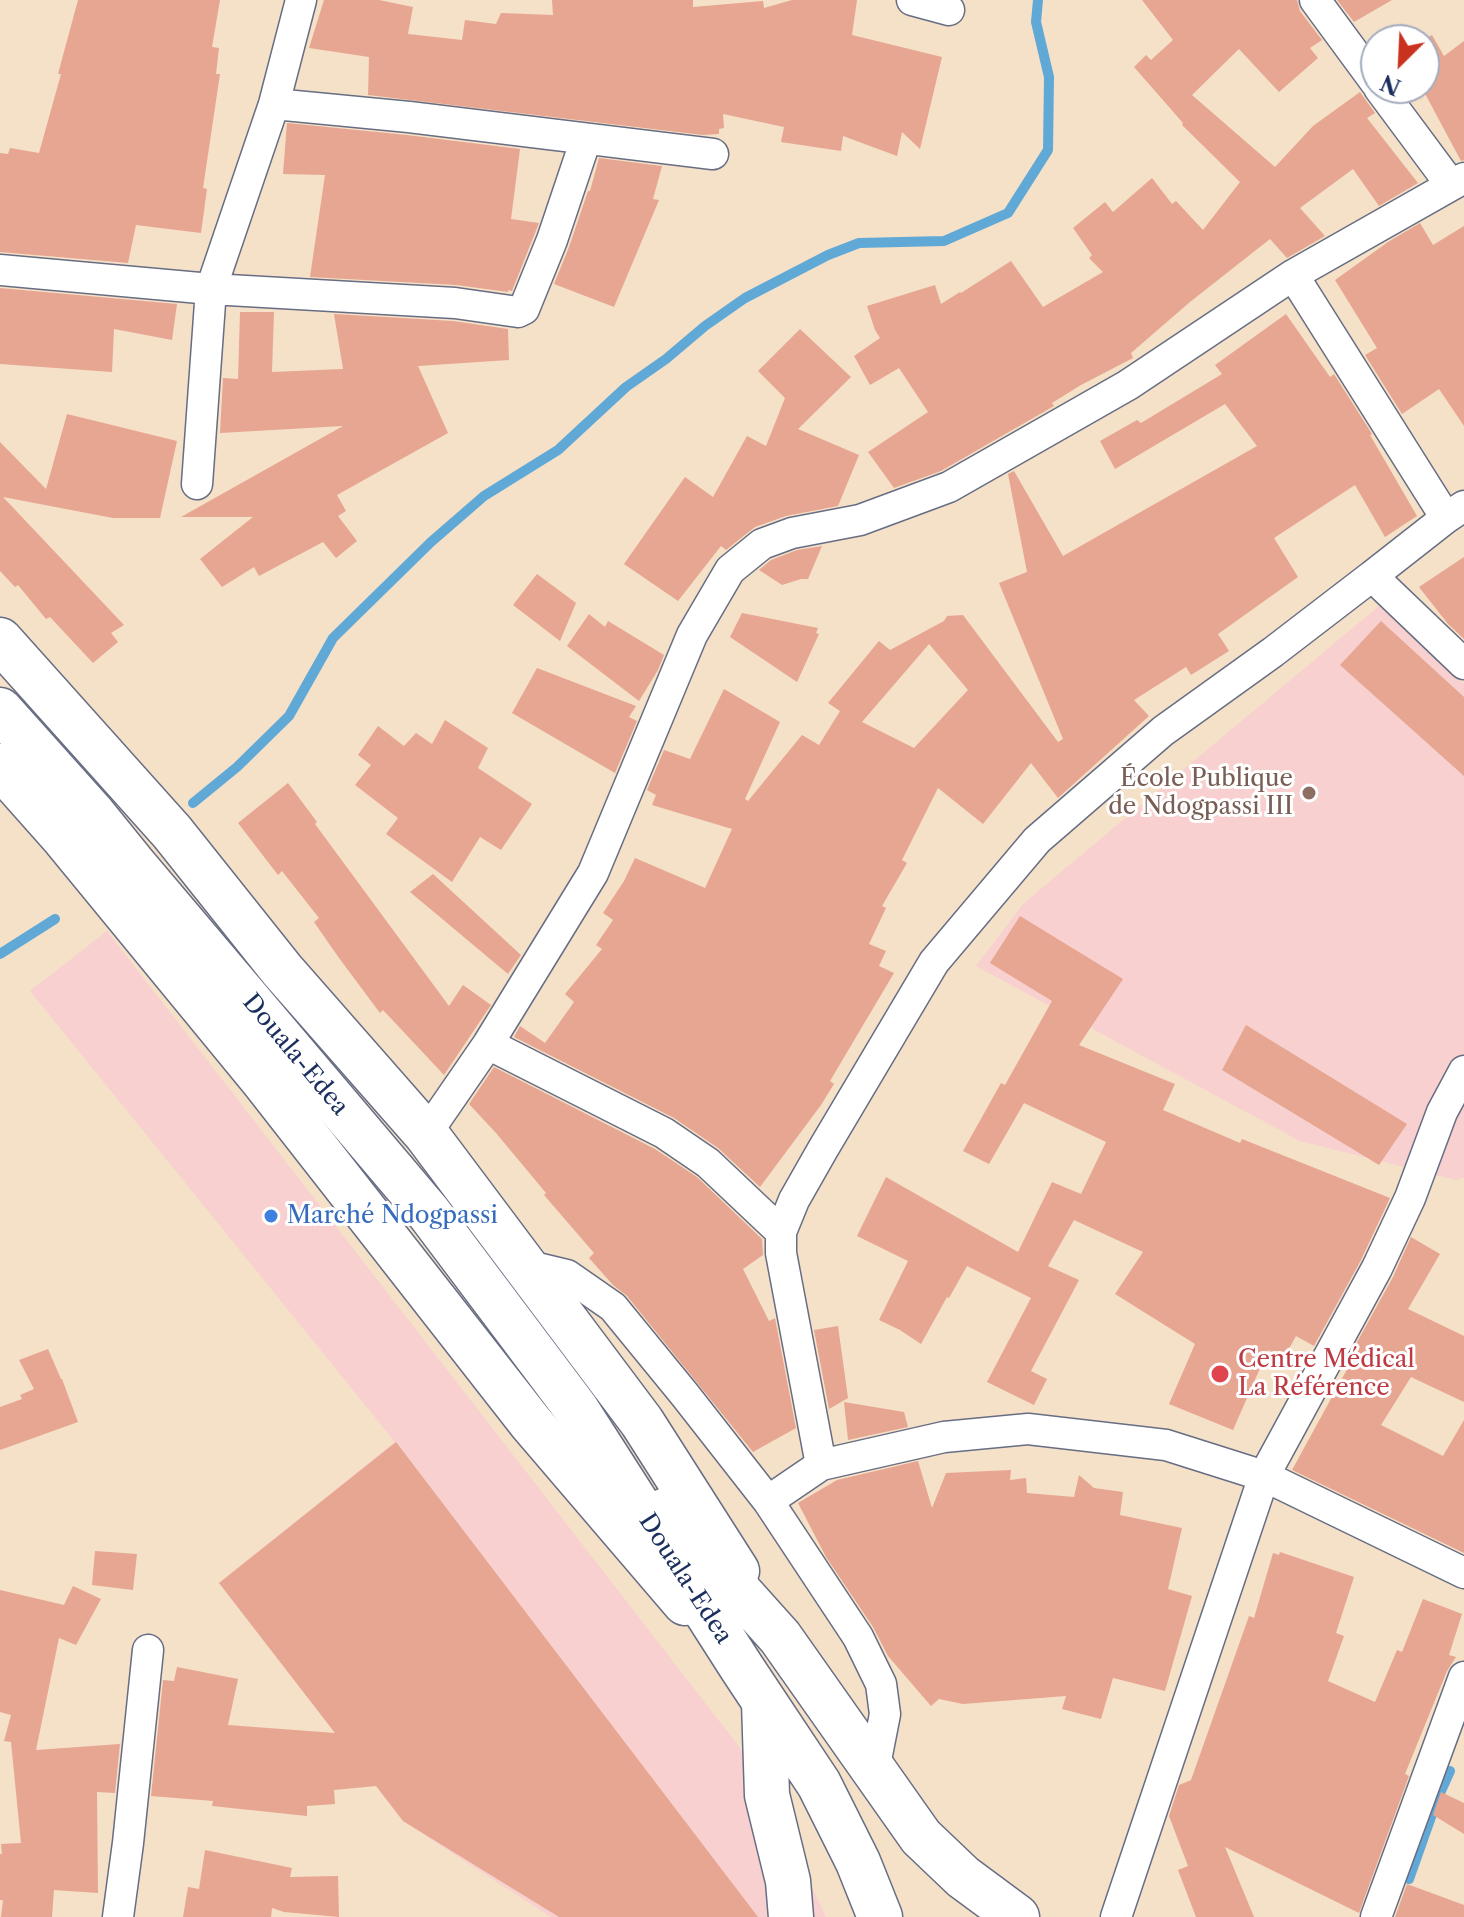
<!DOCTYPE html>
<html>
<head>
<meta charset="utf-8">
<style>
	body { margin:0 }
	#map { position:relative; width:1464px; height:1917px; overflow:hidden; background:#f5e0c8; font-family:"Libre Caslon Text",serif }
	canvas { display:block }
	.north { position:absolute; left:1360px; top:24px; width:80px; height:80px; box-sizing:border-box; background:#fff; border:2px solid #a4acbf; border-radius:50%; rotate:204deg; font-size:22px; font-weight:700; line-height:32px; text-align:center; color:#1b2f5e }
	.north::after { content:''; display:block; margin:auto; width:28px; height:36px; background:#c8321e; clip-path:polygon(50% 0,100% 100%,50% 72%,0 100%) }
</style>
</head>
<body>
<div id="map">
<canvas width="1464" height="1917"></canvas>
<div class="north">N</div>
</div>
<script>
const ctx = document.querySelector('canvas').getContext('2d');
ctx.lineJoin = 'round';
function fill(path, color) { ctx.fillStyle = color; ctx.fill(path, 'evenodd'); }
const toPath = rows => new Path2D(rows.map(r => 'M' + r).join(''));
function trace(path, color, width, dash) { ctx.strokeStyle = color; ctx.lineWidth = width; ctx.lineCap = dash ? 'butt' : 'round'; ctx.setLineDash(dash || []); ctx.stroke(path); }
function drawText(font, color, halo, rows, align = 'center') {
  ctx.font = font + ' "Libre Caslon Text",serif'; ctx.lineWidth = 6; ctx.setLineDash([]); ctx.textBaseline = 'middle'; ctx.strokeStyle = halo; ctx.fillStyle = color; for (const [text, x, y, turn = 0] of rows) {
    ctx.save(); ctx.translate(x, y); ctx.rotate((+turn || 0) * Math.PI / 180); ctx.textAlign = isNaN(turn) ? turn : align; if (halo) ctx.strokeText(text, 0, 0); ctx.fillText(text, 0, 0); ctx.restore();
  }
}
fill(toPath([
	[1379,606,1464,684,1464,1178,1456,1180,1300,1141,976,966,1024,903],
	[107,931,754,1766,826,1917,551,1917,403,1821,219,1583,395,1442,30,991]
]), '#f7d0cf');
trace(toPath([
	[193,803,237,767,289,716,333,638,431,542,484,496,558,450,626,387,666,359,705,326,745,298,828,255,859,243,944,241,1008,213,1048,150,1049,77,1036,22,1038,0],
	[0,954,55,919],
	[1409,1879,1437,1800,1450,1771]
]), '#60a9d7', 10);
fill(toPath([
	[78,0,220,0,212,47,219,48,216,74,220,74,203,188,207,189,201,233,136,225,128,263,0,252,0,153,8,154,10,148,39,153,61,74,58,74],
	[324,0,379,0,413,7,408,34,462,40,465,20,496,24,501,13,553,15,552,0,693,0,693,7,763,1,764,8,792,0,857,0,852,35,942,57,920,149,902,132,897,156,843,136,841,151,781,142,784,127,723,114,724,128,719,129,719,134,703,135,368,95,369,57,309,48],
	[1142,0,1297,0,1300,11,1322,40,1310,48,1318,58,1279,92,1239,49,1192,95,1275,167,1313,126,1360,92,1375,113,1367,118,1418,183,1379,206,1353,169,1300,208,1325,236,1287,258,1270,239,1190,302,1131,353,1133,358,1081,385,1052,403,1054,406,941,471,894,488,868,452,928,412,899,368,870,385,854,356,880,338,875,330,867,306,935,285,941,304,960,292,961,293,1011,261,1043,307,1103,272,1089,258,1092,255,1073,228,1105,202,1113,212,1152,178,1172,204,1176,201,1203,230,1240,182,1182,125,1183,123,1134,67,1146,55,1151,60,1173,40],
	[1337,0,1392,0,1354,22],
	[1432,35,1444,56,1464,41,1464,160,1461,161,1422,88,1424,88,1423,40],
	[287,123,407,135,520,149,511,219,539,223,512,291,508,290,508,292,456,285,310,277,325,175,283,174],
	[599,158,662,166,653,199,659,200,614,307,554,284,569,247,588,191,590,191],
	[1420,223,1433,245,1464,226,1464,426,1439,389,1402,414,1365,355,1377,348,1335,280,1388,242],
	[0,288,177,304,172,340,114,329,112,372,0,364],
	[240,312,274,312,272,372,343,369,334,314,453,321,508,329,509,360,418,366,448,433,337,495,346,511,338,516,357,541,336,558,323,542,259,576,254,567,222,587,200,559,253,517,181,517,343,426,220,433,223,378,238,379],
	[1286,314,1330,377,1334,374,1372,434,1370,435,1417,516,1385,537,1355,485,1274,538,1298,577,1218,634,1229,651,1191,675,1186,667,1134,700,1149,716,1058,798,1031,763,983,824,938,788,902,860,907,863,882,906,886,908,869,944,886,951,879,966,894,973,830,1081,834,1084,821,1105,760,1187,718,1148,674,1118,514,1037,520,1026,545,1043,574,1002,565,994,602,949,596,945,613,920,603,913,624,881,635,858,705,888,732,829,652,805,656,795,647,790,664,750,690,759,724,689,780,722,745,799,748,801,802,735,819,745,840,711,828,703,879,641,890,650,944,621,947,616,963,615,1058,742,1063,739,999,583,1027,572,1008,474,1014,471,1063,556,1257,446,1225,404,1115,469,1100,441,1137,420,1141,423,1222,374,1215,365],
	[929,644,968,690,914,748,862,722],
	[800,329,851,377,798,429,859,455,838,506,786,516,755,527,726,550,721,546,678,601,624,564,685,477,713,497,747,436,766,446,785,398,758,371],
	[67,414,177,441,160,518,113,518,3,497,124,625,111,633,118,642,93,663,50,617,46,619,18,585,15,587,0,571,0,442,46,489],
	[822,546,808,579,801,579,782,585,759,570,771,560,797,550],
	[1464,557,1464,639,1448,624,1419,587],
	[537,574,576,603,560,641,513,605],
	[742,613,818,628,816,633,819,634,797,682,730,637],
	[589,614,605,627,608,621,664,655,658,670,639,701,567,646],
	[1381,621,1464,697,1464,776,1340,665],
	[537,668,636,706,629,717,637,721,615,773,512,713],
	[445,720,488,748,478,768,532,804,501,850,480,837,452,882,386,834,398,818,355,785,371,765,358,755,378,726,404,746,416,733,432,744],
	[288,783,317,822,315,824,449,1006,463,985,491,1005,444,1075,383,1010,380,1013,339,958,314,922,319,918,282,871,278,875,238,823],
	[433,874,521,955,508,974,410,892],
	[1020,916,1123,979,1079,1045,1175,1084,1163,1110,1240,1143,1242,1139,1390,1198,1361,1260,1314,1346,1296,1336,1284,1358,1268,1350,1233,1430,1169,1404,1195,1344,1115,1294,1143,1252,1074,1220,1048,1266,1079,1280,1031,1371,1047,1379,1034,1405,987,1382,1031,1298,967,1266,949,1298,947,1297,921,1344,900,1330,879,1320,908,1261,857,1236,886,1177,1018,1252,1052,1182,1081,1194,1106,1142,1024,1103,989,1164,963,1151,1001,1083,1005,1085,1052,1001,990,963],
	[1246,1025,1407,1124,1379,1165,1222,1070],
	[494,1067,655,1149,697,1177,762,1239,763,1255,743,1269,769,1321,775,1318,796,1428,753,1452,627,1296,613,1285,589,1258,594,1253,544,1195,546,1193,496,1133,469,1104],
	[1411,1237,1440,1254,1408,1309,1464,1336,1464,1402,1411,1377,1381,1425,1443,1456,1464,1420,1464,1553,1292,1470,1350,1364,1346,1362,1393,1277],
	[838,1326,848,1398,829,1409,814,1330],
	[48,1349,61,1379,62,1379,78,1422,0,1450,0,1407,22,1399,20,1395,34,1389,19,1360],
	[844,1402,904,1412,908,1427,848,1440],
	[396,1442,758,1917,559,1917,403,1821,376,1786,334,1790,335,1804,307,1806,307,1816,212,1806,213,1801,151,1796,163,1680,174,1681,177,1667,238,1679,228,1725,335,1733,219,1583],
	[918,1461,932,1508,946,1473,1011,1470,1010,1480,1026,1478,1027,1493,1074,1497,1079,1475,1094,1488,1123,1492,1120,1515,1182,1528,1168,1589,1192,1596,1165,1691,1113,1678,1101,1719,1062,1709,1066,1696,963,1704,939,1699,931,1706,888,1656,873,1627,826,1557,798,1503,837,1480],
	[95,1551,137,1554,133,1590,92,1585],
	[1280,1552,1354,1577,1336,1633,1344,1636,1328,1681,1375,1702,1397,1650,1402,1652,1423,1599,1462,1614,1449,1655,1456,1657,1447,1671,1405,1774,1409,1776,1359,1913,1225,1847,1254,1917,1196,1917,1178,1870,1188,1866,1169,1816,1179,1785,1191,1780,1249,1616,1254,1618,1273,1553,1279,1555],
	[73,1586,101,1599,76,1645,59,1638,36,1750,120,1744,115,1793,97,1792,98,1893,54,1890,52,1917,1,1917,3,1900,0,1900,0,1854,2,1854,1,1844,21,1843,11,1742,4,1741,11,1715,0,1712,0,1590,64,1605],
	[1441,1792,1464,1803,1464,1834,1433,1815],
	[205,1850,292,1868,290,1877,338,1876,339,1917,284,1912,272,1908,271,1917,183,1917,188,1887,199,1889],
	[1407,1884,1464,1905,1464,1917,1395,1917]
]), '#e7a691');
const minor = toPath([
	[912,0,949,10],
	[1315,0,1376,83],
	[1379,88,1451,185],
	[274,104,409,117,713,154],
	[0,270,211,289,455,303,518,312,524,309,552,240,586,139],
	[1293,275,1446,518],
	[197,484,211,289,274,104,301,0],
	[1464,506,1446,518,1372,576,1464,664],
	[488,1044,664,1133,708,1163,781,1232],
	[426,1134,488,1044,593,873,692,635,730,570,762,544,792,533,860,520,949,487,1128,385,1293,275,1464,178],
	[525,1265,567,1275,613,1307,685,1395,768,1501,858,1637,881,1684,885,1714,874,1770],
	[821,1465,781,1253,781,1232,794,1200,823,1149,934,962,1037,840,1163,731,1273,652,1372,576],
	[768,1501,821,1465,944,1437,1028,1429,1166,1445,1264,1476,1464,1573],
	[118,1917,128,1843,148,1650],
	[1116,1917,1264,1476,1377,1268,1410,1198,1442,1112,1464,1071],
	[1376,1917,1464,1677]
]);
const primary = toPath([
	[0,640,172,832,282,970,426,1134,642,1422,737,1571],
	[0,766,64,838,262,1079,531,1423,685,1603]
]);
const trunk = toPath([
	[0,710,94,815,136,867,429,1213,577,1410,742,1668,819,1784,858,1862,880,1917],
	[666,1510,780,1637,921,1837,963,1877,1017,1917],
	[764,1702,767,1795,788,1881,791,1917]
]);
trace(minor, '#676d83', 33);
trace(primary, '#676d83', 47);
trace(trunk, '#676d83', 47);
trace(minor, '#fff', 30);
trace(primary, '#fff', 44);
trace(trunk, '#fff', 44);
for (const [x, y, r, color] of [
	[1309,793,8,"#8d6e63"],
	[271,1216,8,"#3f7fe0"],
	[1220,1374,10,"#e0444e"]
]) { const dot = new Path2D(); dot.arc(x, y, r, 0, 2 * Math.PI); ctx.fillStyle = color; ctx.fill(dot); trace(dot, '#fff', 3); }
drawText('24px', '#785e54', '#fff', [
	["École Publique",1293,779],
	["de Ndogpassi III",1293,807]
], 'right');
drawText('24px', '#1b2f5e', '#fff', [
	["Douala-Edea",295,1055,50],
	["Douala-Edea",685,1579,57]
]);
drawText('24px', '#366cbe', '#fff', [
	["Marché Ndogpassi",287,1216]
], 'left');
drawText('24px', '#be3a42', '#fff', [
	["Centre Médical",1238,1360],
	["La Référence",1238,1388]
], 'left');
</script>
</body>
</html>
